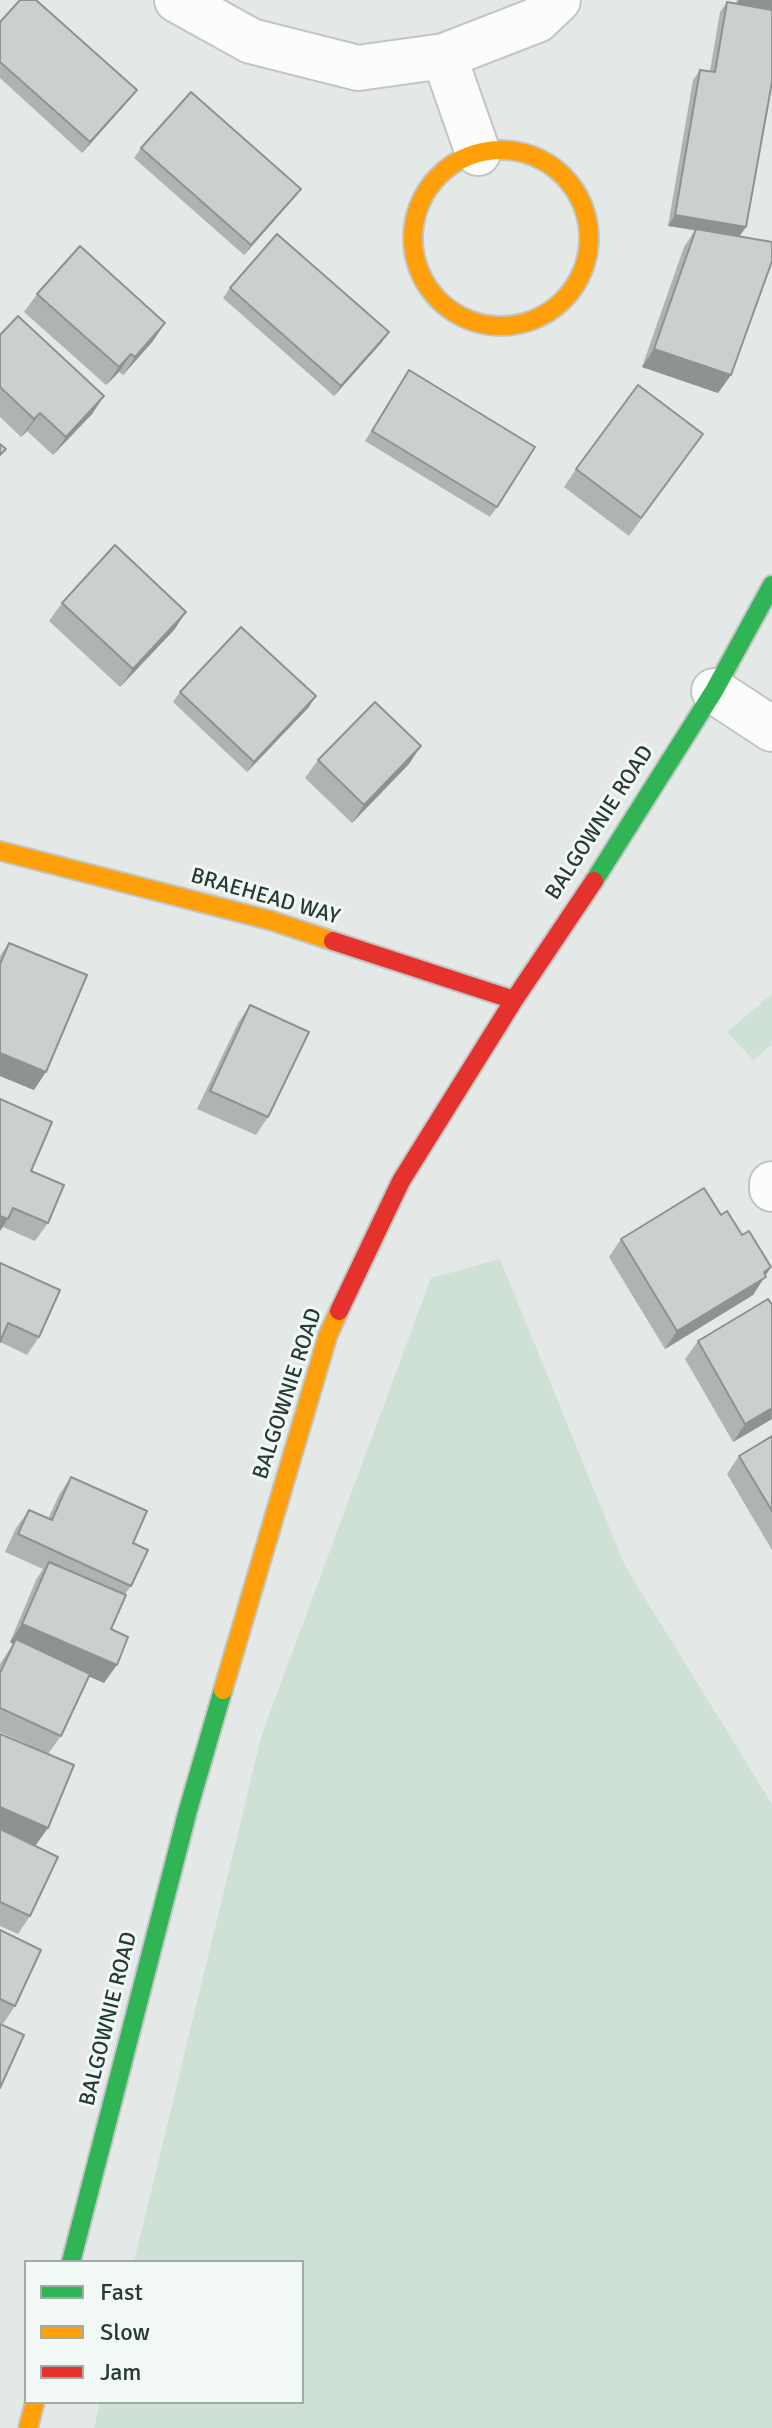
<!DOCTYPE html>
<html>
<head>
<meta charset="utf-8">
<style>
	body { margin:0 }
	#map { position:relative; width:772px; height:2428px; overflow:hidden; background:#e4e9e7; font-family:Signika,sans-serif }
	canvas { display:block }
	.legend { position:absolute; left:24px; top:2260px; width:280px; height:144px; box-sizing:border-box; background:#f2f8f5; border:2px solid #a0aca8; margin:0; padding:10px 14px; list-style:none; font-size:24px; color:#243a35 }
	.legend li { display:flex; align-items:center; gap:16px; height:40px }
	.legend b { width:40px; border:2px solid #a0aca8 }
</style>
</head>
<body>
<div id="map">
<canvas width="772" height="2428"></canvas>
<ul class="legend">
<li><b style="height:10px;background:#30b455"></b>Fast</li>
<li><b style="height:10px;background:#ff9f0a"></b>Slow</li>
<li><b style="height:10px;background:#e5322d"></b>Jam</li>
</ul>
</div>
<script>
const ctx = document.querySelector('canvas').getContext('2d');
ctx.lineJoin = 'round';
function fill(path, color) { ctx.fillStyle = color; ctx.fill(path, 'evenodd'); }
const toPath = rows => new Path2D(rows.map(r => 'M' + r).join(''));
function trace(path, color, width, dash) { ctx.strokeStyle = color; ctx.lineWidth = width; ctx.lineCap = dash ? 'butt' : 'round'; ctx.setLineDash(dash || []); ctx.stroke(path); }
function drawText(font, color, halo, rows, align = 'center') {
  ctx.font = font + ' Signika,sans-serif'; ctx.lineWidth = 6; ctx.setLineDash([]); ctx.textBaseline = 'middle'; ctx.strokeStyle = halo; ctx.fillStyle = color; for (const [text, x, y, turn = 0] of rows) {
    ctx.save(); ctx.translate(x, y); ctx.rotate((+turn || 0) * Math.PI / 180); ctx.textAlign = isNaN(turn) ? turn : align; if (halo) ctx.strokeText(text, 0, 0); ctx.fillText(text, 0, 0); ctx.restore();
  }
}
fill(toPath([
	[772,994,772,1044,753,1060,727,1032],
	[500,1259,625,1566,772,1804,772,2428,94,2428,100,2402,302,2402,302,2262,134,2262,262,1734,431,1278]
]), '#cfe0d5');
const street = toPath([
	[177,0,251,41,358,68,444,56,537,20,558,0],
	[444,56,478,153],
	[714,691,772,729],
	[772,1184,772,1189]
]);
const fast = toPath([
	[594,881,714,691,772,585],
	[71,2262,188,1810,223,1690]
]);
const slow = toPath([
	'413 238a88 88 0 1 1 176 0a88 88 0 1 1-176 0Z',
	[0,851,269,920,333,941],
	[223,1690,328,1335,339,1311],
	[28,2428,35,2402]
]);
const jam = toPath([
	[333,941,514,1000],
	[339,1311,401,1181,514,1000,594,881]
]);
trace(street, '#c1c6c4', 48);
trace(fast, '#c0c6c4', 22);
trace(slow, '#c0c6c4', 22);
trace(jam, '#c0c6c4', 22);
trace(street, '#fbfcfb', 44);
trace(fast, '#30b455', 18);
trace(slow, '#ff9f0a', 18);
trace(jam, '#e5322d', 18);
fill(toPath([
	[737,0,772,0,769,93,740,236,731,375,718,393,642,367,684,247,695,230,668,226,693,80,700,70,710,71,720,12,727,2,736,4],
	[0,22,137,90,129,100,82,153,0,78],
	[141,148,293,199,244,255,134,158],
	[230,288,382,342,334,396,223,298],
	[37,294,153,341,123,375,119,372,106,385,24,312],
	[0,335,104,396,92,414,53,455,27,431,21,437,0,417],
	[409,370,497,507,490,517,365,441],
	[703,434,629,536,564,487,576,469],
	[62,603,186,612,174,630,120,687,49,621],
	[180,692,309,707,247,772,173,702],
	[318,760,409,764,352,823,305,778],
	[9,943,34,1090,0,1076,0,956],
	[250,1005,268,1117,256,1135,197,1109,238,1023],
	[0,1099,31,1171,48,1223,35,1241,3,1227,0,1231],
	[721,1215,771,1267,753,1295,665,1349,609,1257,621,1239],
	[0,1263,39,1337,27,1355,0,1342],
	[698,1341,772,1419,733,1442,685,1359],
	[772,1436,772,1550,727,1474,739,1456],
	[71,1477,133,1543,131,1586,125,1594,111,1629,104,1683,89,1676,61,1736,48,1754,48,1828,35,1846,30,1916,18,1934,0,1926,0,1734,44,1752,0,1732,0,1664,13,1644,10,1642,36,1580,43,1569,5,1552,16,1528,29,1510,48,1519,59,1495],
	[0,1930,15,2006,3,2024,0,2023]
]), '#afb3b1');
fill(toPath([
	[739,0,772,0,772,9,736,4],
	[137,90,129,100,82,153,90,142],
	[301,189,293,199,244,255,251,245],
	[675,215,746,227,739,237,668,226],
	[165,323,153,341,123,375,135,357],
	[389,332,382,342,334,396,341,386],
	[654,349,731,375,718,393,642,367],
	[131,354,119,372,106,385,119,367],
	[104,396,92,414,53,455,66,437],
	[40,413,27,431,21,437,34,419],
	[186,612,174,630,120,687,133,669],
	[316,696,309,707,247,772,254,762],
	[421,746,409,764,352,823,364,805],
	[0,1053,46,1072,34,1090,0,1076],
	[0,1216,8,1219,0,1231],
	[771,1267,753,1295,665,1349,677,1331],
	[772,1408,772,1419,733,1442,745,1424],
	[22,1624,117,1665,104,1683,14,1644,16,1639,13,1644,10,1642],
	[0,1807,48,1828,35,1846,0,1831]
]), '#8e9290');
const building = toPath([
	[20,0,36,0,137,90,90,142,0,62,0,22,20,0],
	[727,2,772,10,772,82,746,227,675,215,700,70,715,72,727,2],
	[191,92,301,189,251,245,141,148,191,92],
	[696,229,772,242,772,261,731,375,654,349,696,229],
	[277,234,389,332,341,386,230,288,277,234],
	[80,246,165,323,135,357,131,354,119,367,37,294,80,246],
	[18,316,104,396,66,437,40,413,34,419,0,387,0,335,18,316],
	[409,370,535,447,497,507,372,431,409,370],
	[638,385,703,434,641,518,576,469,638,385],
	[0,444,6,449,0,455,0,444],
	[115,545,186,612,133,669,62,603,115,545],
	[241,627,316,696,254,762,180,692,241,627],
	[375,702,421,746,364,805,318,760,375,702],
	[9,943,87,975,46,1072,0,1053,0,964,9,943],
	[250,1005,309,1032,268,1117,210,1091,250,1005],
	[0,1099,52,1122,31,1171,64,1185,48,1223,13,1208,8,1219,0,1216,0,1099],
	[704,1188,721,1215,727,1211,742,1235,749,1231,771,1267,764,1272,766,1277,677,1331,621,1239,704,1188],
	[0,1263,60,1290,39,1337,8,1323,0,1342,0,1263],
	[768,1299,772,1305,772,1408,745,1424,698,1341,768,1299],
	[772,1436,772,1511,739,1456,772,1436],
	[71,1477,147,1511,133,1543,148,1550,131,1586,18,1534,29,1510,52,1520,71,1477],
	[49,1562,126,1595,111,1629,128,1637,117,1665,22,1624,49,1562],
	[16,1639,90,1674,61,1736,0,1708,0,1673,16,1639],
	[0,1734,74,1765,48,1828,0,1807,0,1734],
	[0,1829,58,1857,30,1916,0,1902,0,1829],
	[0,1930,41,1950,15,2006,0,1999,0,1930],
	[0,2024,24,2035,0,2088,0,2024]
]);
fill(building, '#cbd0ce');
trace(building, '#8e9290', 2);
drawText('22px', '#243a35', '#f2f8f5', [
	["BALGOWNIE ROAD",600,823,-57],
	["BRAEHEAD WAY",265,897,16],
	["BALGOWNIE ROAD",288,1394,-72],
	["BALGOWNIE ROAD",109,2019,-76]
]);
</script>
</body>
</html>
